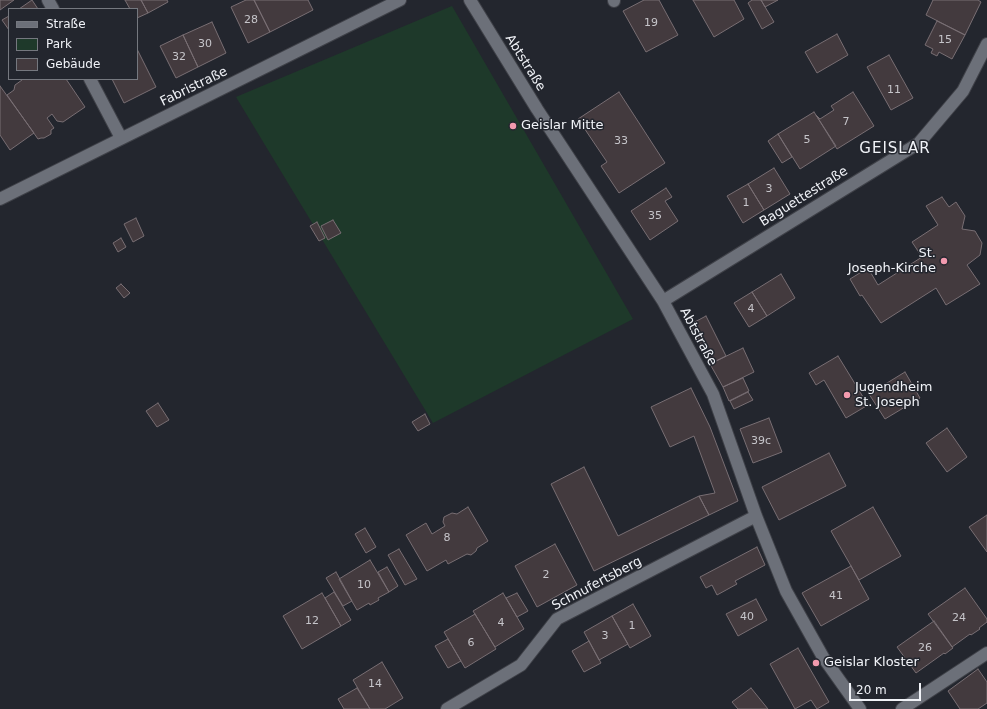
<!DOCTYPE html>
<html>
<head>
<meta charset="utf-8">
<style>
	body { margin:0 }
	#map { position:relative; width:987px; height:709px; overflow:hidden; background:#23262e; font-family:"DejaVu Sans",sans-serif }
	canvas { display:block }
	.legend { position:absolute; left:8px; top:8px; width:130px; height:72px; box-sizing:border-box; background:#23262e; border:1px solid #75787f; margin:0; padding:5px 7px; list-style:none; font-size:12px; color:#f1f3f8 }
	.legend li { display:flex; align-items:center; gap:8px; height:20px }
	.legend b { width:20px; border:1px solid #75787f }
	.scale { position:absolute; left:849px; top:683px; width:72px; height:18px; box-sizing:border-box; border:2px solid #f1f3f8; border-top:0; padding-left:5px; font-size:12px; line-height:14px; white-space:nowrap; color:#f1f3f8; -webkit-text-stroke:3px #23262e; paint-order:stroke }
</style>
</head>
<body>
<div id="map">
<canvas width="987" height="709"></canvas>
<ul class="legend">
<li><b style="height:5px;background:#6c7079"></b>Straße</li>
<li><b style="height:11px;background:#1e392a"></b>Park</li>
<li><b style="height:11px;background:#433a3e"></b>Gebäude</li>
</ul>
<div class="scale">20 m</div>
</div>
<script>
const ctx = document.querySelector('canvas').getContext('2d');
ctx.lineJoin = 'round';
function fill(path, color) { ctx.fillStyle = color; ctx.fill(path, 'evenodd'); }
const toPath = rows => new Path2D(rows.map(r => 'M' + r).join(''));
function trace(path, color, width, dash) { ctx.strokeStyle = color; ctx.lineWidth = width; ctx.lineCap = dash ? 'butt' : 'round'; ctx.setLineDash(dash || []); ctx.stroke(path); }
function drawText(font, color, halo, rows, align = 'center') {
  ctx.font = font + ' "DejaVu Sans",sans-serif'; ctx.lineWidth = 3; ctx.setLineDash([]); ctx.textBaseline = 'middle'; ctx.strokeStyle = halo; ctx.fillStyle = color; for (const [text, x, y, turn = 0] of rows) {
    ctx.save(); ctx.translate(x, y); ctx.rotate((+turn || 0) * Math.PI / 180); ctx.textAlign = isNaN(turn) ? turn : align; if (halo) ctx.strokeText(text, 0, 0); ctx.fillText(text, 0, 0); ctx.restore();
  }
}
fill(toPath([
	[452,6,633,319,433,423,236,97]
]), '#1e392a');
const building = toPath([
	[0,0,14,0,0,10,0,0],
	[32,0,38,9,19,9,32,0],
	[125,0,141,0,148,13,137,18,137,9,130,9,125,0],
	[141,0,167,0,168,2,148,13,141,0],
	[246,0,254,0,270,32,248,43,231,7,246,0],
	[254,0,308,0,313,10,270,32,254,0],
	[644,0,659,0,678,35,646,52,623,11,644,0],
	[693,0,734,0,744,19,714,37,693,0],
	[752,0,761,0,774,22,762,29,748,3,752,0],
	[761,0,778,0,765,7,761,0],
	[933,0,978,0,981,2,965,35,926,15,933,0],
	[9,16,9,30,2,20,9,16],
	[937,21,965,35,952,59,939,52,937,56,931,53,933,49,925,45,937,21],
	[212,22,226,53,198,67,183,35,212,22],
	[837,34,848,55,817,73,805,52,837,34],
	[183,35,198,67,176,78,160,46,183,35],
	[137,49,156,87,124,103,112,79,137,79,137,49],
	[889,55,913,98,891,110,867,67,889,55],
	[21,79,66,79,85,107,63,122,57,121,52,114,47,118,54,128,51,130,51,134,44,138,41,138,38,139,7,95,14,90,15,85,22,80,21,79],
	[0,86,34,133,10,150,0,135,0,86],
	[619,92,665,163,619,193,601,166,607,162,578,119,619,92],
	[853,92,874,126,837,149,816,115,820,119,834,110,831,106,853,92],
	[814,112,836,146,800,169,778,134,814,112],
	[778,134,792,157,782,163,768,141,778,134],
	[774,168,790,194,764,210,748,184,774,168],
	[748,184,764,210,743,223,727,196,748,184],
	[666,188,672,197,665,201,678,221,650,240,631,211,666,188],
	[942,197,949,207,956,202,965,216,962,229,975,231,982,243,980,255,967,265,980,284,946,305,936,288,881,323,862,295,860,296,850,279,868,268,878,285,922,257,912,242,938,225,926,206,942,197],
	[136,218,144,236,133,242,124,224,136,218],
	[333,220,341,233,328,240,321,226,333,220],
	[317,222,325,238,319,241,310,226,317,222],
	[121,238,126,247,118,252,113,243,121,238],
	[781,274,795,298,767,316,752,292,781,274],
	[121,284,130,293,124,298,116,288,121,284],
	[752,292,767,316,749,327,734,303,752,292],
	[706,316,726,356,710,364,691,324,706,316],
	[743,348,754,372,723,387,710,364,743,348],
	[838,356,868,405,846,418,824,380,816,385,809,373,838,356],
	[905,372,920,398,885,419,869,394,905,372],
	[743,378,749,391,729,401,723,387,743,378],
	[691,388,710,427,738,501,709,515,699,496,715,493,694,436,670,447,651,407,691,388],
	[748,392,753,400,734,409,730,401,748,392],
	[158,403,169,420,157,427,146,411,158,403],
	[425,414,430,424,418,431,412,422,425,414],
	[769,418,782,452,753,463,740,429,769,418],
	[947,428,967,457,947,472,926,443,947,428],
	[829,453,846,486,779,520,762,487,829,453],
	[584,467,618,536,699,496,709,515,594,571,551,484,584,467],
	[468,507,488,541,477,548,476,551,471,555,467,554,448,564,446,560,427,571,406,535,426,523,432,534,445,526,443,522,444,517,452,513,457,514,468,507],
	[873,507,901,556,859,580,831,531,873,507],
	[987,515,987,552,969,527,987,515],
	[365,528,376,547,366,553,355,534,365,528],
	[555,544,577,585,537,607,515,566,555,544],
	[757,547,765,565,735,581,737,584,717,595,712,585,706,588,700,577,757,547],
	[399,549,417,579,405,585,388,555,399,549],
	[370,560,389,592,378,598,379,600,370,605,369,603,357,610,339,579,370,560],
	[851,566,869,599,821,626,802,593,851,566],
	[387,567,398,586,389,592,378,572,387,567],
	[336,572,352,601,343,606,326,578,336,572],
	[965,588,987,619,987,622,979,628,980,629,971,635,970,634,952,647,928,614,965,588],
	[334,592,351,620,341,626,325,598,334,592],
	[322,593,341,626,302,649,283,616,322,593],
	[503,593,524,629,495,647,473,611,503,593],
	[517,593,528,611,517,617,506,598,517,593],
	[756,599,767,620,738,636,726,614,756,599],
	[633,604,651,636,630,648,612,616,633,604],
	[475,614,496,649,465,668,444,632,475,614],
	[612,616,628,644,599,660,584,632,612,616],
	[934,621,953,648,945,654,944,653,916,673,897,647,934,621],
	[448,639,461,661,448,668,435,646,448,639],
	[589,641,601,663,584,672,572,651,589,641],
	[798,648,829,702,817,709,811,700,795,709,770,664,798,648],
	[382,662,403,698,385,709,370,709,353,680,382,662],
	[978,669,987,682,987,703,978,709,960,709,948,691,978,669],
	[357,688,370,709,344,709,338,699,357,688],
	[751,688,768,709,738,709,732,702,751,688]
]);
fill(building, '#433a3e');
trace(building, '#786e73', 1);
const minor = toPath([
	[48,0,53,9],
	[470,0,537,109,663,301,713,394,756,516,786,591,823,657,860,709],
	[614,0,614,1],
	[90,79,121,138],
	[0,199,400,0],
	[663,301,919,143,963,91,987,44],
	[447,709,521,665,557,619,756,516],
	[902,709,987,653]
]);
trace(minor, '#3f4148', 14);
trace(minor, '#6c7079', 12);
for (const [x, y, r, color] of [
	[513,126,4,"#f29aae"],
	[944,261,4,"#f29aae"],
	[847,395,4,"#f29aae"],
	[816,663,4,"#f29aae"]
]) { const dot = new Path2D(); dot.arc(x, y, r, 0, 2 * Math.PI); ctx.fillStyle = color; ctx.fill(dot); trace(dot, '#23262e', 1.5); }
drawText('11px', '#c6c5ca', null, [
	["28",251,20],
	["19",651,23],
	["15",945,40],
	["30",205,44],
	["32",179,57],
	["11",894,90],
	["7",846,122],
	["5",807,140],
	["33",621,141],
	["3",769,189],
	["1",746,203],
	["35",655,216],
	["4",751,309],
	["39c",761,441],
	["8",447,538],
	["2",546,575],
	["10",364,585],
	["41",836,596],
	["40",747,617],
	["24",959,618],
	["12",312,621],
	["4",501,623],
	["1",632,626],
	["3",605,636],
	["6",471,643],
	["26",925,648],
	["14",375,684]
]);
drawText('13px', '#f1f3f8', '#23262e', [
	["Abtstraße",525,63,58],
	["Fabristraße",194,87,-26],
	["Baguettestraße",804,197,-32],
	["Abtstraße",698,337,62],
	["Schnufertsberg",597,584,-28]
]);
drawText('13px', '#f1f3f8', '#23262e', [
	["Geislar Mitte",521,126],
	["St.",936,254,"right"],
	["Joseph-Kirche",936,269,"right"],
	["Jugendheim",855,388],
	["St. Joseph",855,403],
	["Geislar Kloster",824,663]
], 'left');
ctx.letterSpacing = '1px';
drawText('15px', '#f1f3f8', '#23262e', [
	["GEISLAR",895,149]
]);
ctx.letterSpacing = '0px';
</script>
</body>
</html>
